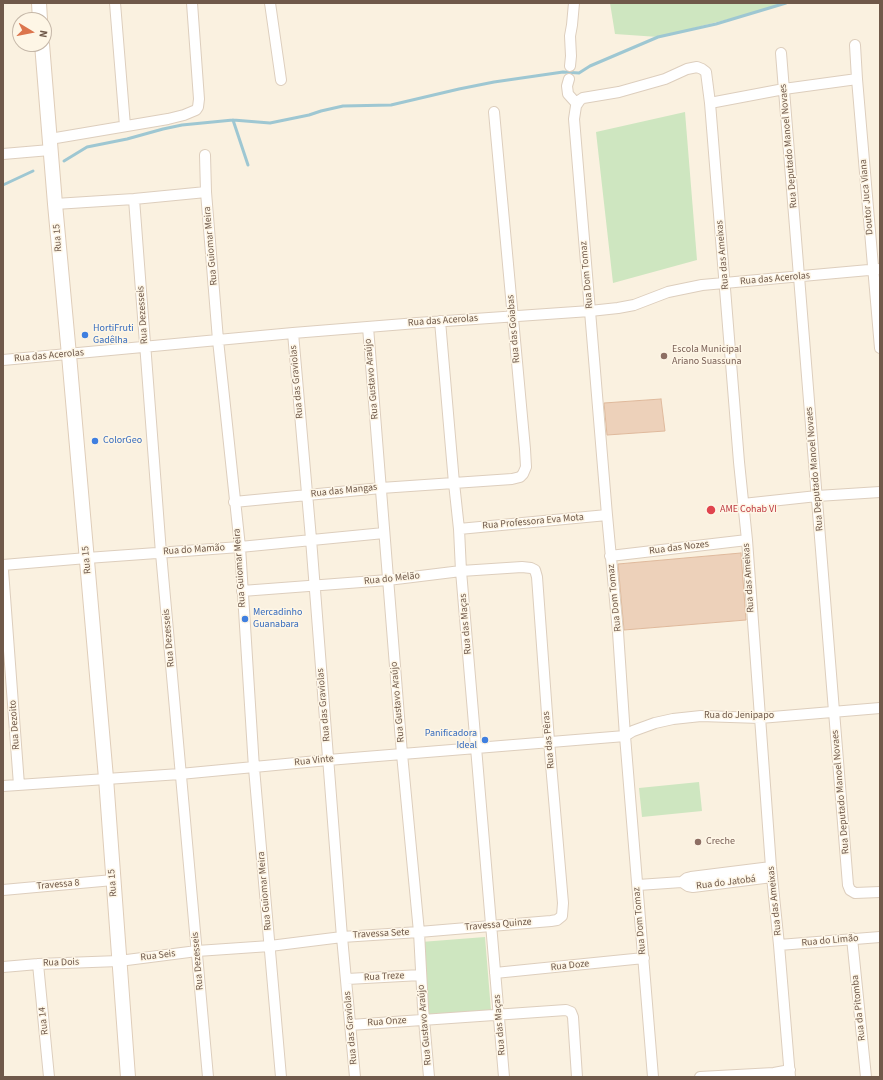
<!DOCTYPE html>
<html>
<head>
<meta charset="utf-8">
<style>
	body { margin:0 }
	#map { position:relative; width:883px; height:1080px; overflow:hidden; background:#faf1e0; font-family:"Source Sans 3",sans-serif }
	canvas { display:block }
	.frame { position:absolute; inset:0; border:4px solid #6f594a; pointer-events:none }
	.north { position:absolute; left:12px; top:12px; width:40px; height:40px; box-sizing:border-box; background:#fef6e6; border:1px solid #c5b7a8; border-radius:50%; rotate:100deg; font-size:11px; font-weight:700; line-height:16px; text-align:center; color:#6f594a }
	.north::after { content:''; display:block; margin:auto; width:14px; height:18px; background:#dc754d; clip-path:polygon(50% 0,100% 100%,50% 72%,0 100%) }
</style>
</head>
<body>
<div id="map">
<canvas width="883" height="1080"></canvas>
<div class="frame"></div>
<div class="north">N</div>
</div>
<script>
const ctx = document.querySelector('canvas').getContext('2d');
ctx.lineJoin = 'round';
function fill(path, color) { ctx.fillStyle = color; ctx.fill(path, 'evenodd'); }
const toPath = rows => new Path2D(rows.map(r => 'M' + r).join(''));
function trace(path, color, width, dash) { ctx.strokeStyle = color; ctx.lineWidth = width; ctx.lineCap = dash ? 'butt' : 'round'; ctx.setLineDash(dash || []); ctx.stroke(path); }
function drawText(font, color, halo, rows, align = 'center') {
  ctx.font = font + ' "Source Sans 3",sans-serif'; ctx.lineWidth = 3; ctx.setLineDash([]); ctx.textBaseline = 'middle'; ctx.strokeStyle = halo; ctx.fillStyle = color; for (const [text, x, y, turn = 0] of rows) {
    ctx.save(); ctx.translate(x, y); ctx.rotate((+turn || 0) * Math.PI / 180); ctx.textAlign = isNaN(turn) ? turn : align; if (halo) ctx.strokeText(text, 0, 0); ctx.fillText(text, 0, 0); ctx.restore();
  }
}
fill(toPath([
	[610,3,786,3,749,14,658,37,615,34],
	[685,112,697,260,613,283,596,132],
	[699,782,702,811,642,817,639,788],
	[485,937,491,1011,427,1016,421,942]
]), '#cee6c0');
trace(toPath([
	[233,120,248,165],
	[64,161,87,147,127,139,163,129,182,125,233,120,270,123,309,115,321,111,343,106,391,105,459,89,494,82,563,72,579,73,590,66,658,37,716,24,786,3],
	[3,185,33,171]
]), '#9ec7d2', 3);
const building = toPath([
	[661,399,665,431,607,435,604,403,661,399],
	[741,553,746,620,624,630,618,564,741,553]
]);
fill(building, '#edd1ba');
trace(building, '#dfb99c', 1);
const street = toPath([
	[115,3,125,126],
	[270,3,281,80],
	[855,45,857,79,880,348],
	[781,53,848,885,850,890,855,893,880,892],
	[570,66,571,56,570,36,572,25,574,3],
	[569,79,567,86,568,94,577,104],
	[710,103,784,89,857,79],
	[50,139,168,119,184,115,196,110,198,107,199,99,192,3],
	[3,154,50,150],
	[205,155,206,192,218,340,240,547,254,768,281,1077],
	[134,199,161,553,208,1077],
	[55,204,134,199,206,192],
	[440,321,454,483,459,529,461,571,504,1077],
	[368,327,402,754,419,932,423,1008,429,1077],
	[293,333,311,539,342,937,355,1077],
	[3,360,293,333,417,323,590,311,618,308,634,305,668,292,702,285,880,269],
	[234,502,381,488,512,479,520,477,523,474,526,467,525,449,494,112],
	[743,504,817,496,880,492],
	[459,529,607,515],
	[610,556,747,540],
	[3,565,87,558,240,547,384,533],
	[3,570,19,785],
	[3,786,180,774,328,760,625,736,633,731,655,723,673,719,701,716,760,718,880,708],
	[682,882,688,886,693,887,772,877],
	[638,885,682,882,687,878,691,877,771,867],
	[3,890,113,880],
	[852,938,866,1077],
	[779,945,880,937],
	[38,964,49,1077],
	[3,967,38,964,119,961,197,951,270,946,342,937,419,932,551,921,557,920,562,916,563,903,549,741,537,577,535,570,531,568,522,567,461,571,388,580,242,591],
	[495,973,644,958],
	[347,979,421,975],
	[350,1025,566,1010,571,1012,573,1017,577,1077],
	[653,1077,625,736,618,632,607,515,574,119,576,106,580,100,583,98,619,92,665,79,687,69,697,67,702,69,706,72,710,103,739,462,747,540,771,867,779,945,790,1077],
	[700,1077,774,1073,790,1070]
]);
const secondary = toPath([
	[39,3,40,20],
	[42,44,55,204,69,355,106,778,128,1077]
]);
trace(street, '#ddcebd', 12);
trace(secondary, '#dfcdb9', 16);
trace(street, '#fff', 10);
trace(secondary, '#fff', 14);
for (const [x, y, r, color] of [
	[85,335,4,"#3f7fe0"],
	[664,356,4,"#8d6e63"],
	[95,441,4,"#3f7fe0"],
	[711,510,5,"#e0444e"],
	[245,619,4,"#3f7fe0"],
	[485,740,4,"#3f7fe0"],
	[698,842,4,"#8d6e63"]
]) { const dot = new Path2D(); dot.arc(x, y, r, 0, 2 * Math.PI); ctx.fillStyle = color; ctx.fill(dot); trace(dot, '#fef6e6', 1.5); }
drawText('10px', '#6f594a', '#fef6e6', [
	["Rua Deputado Manoel Novaes",789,146,-95],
	["Doutor Juca Viana",867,197,-95],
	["Rua 15",58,238,-94],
	["Rua Guiomar Meira",211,246,-95],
	["Rua das Ameixas",723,255,-95],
	["Rua Dom Tomaz",587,275,-95],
	["Rua das Acerolas",775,279,-5],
	["Rua Dezesseis",143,315,-94],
	["Rua das Acerolas",443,321,-4],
	["Rua das Goiabas",514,329,-95],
	["Rua das Acerolas",49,356,-5],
	["Rua Gustavo Araújo",372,379,-95],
	["Rua das Graviolas",297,382,-95],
	["Rua Deputado Manoel Novaes",815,469,-95],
	["Rua das Mangas",344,491,-6],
	["Rua Professora Eva Mota",533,522,-5],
	["Rua das Nozes",679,548,-7],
	["Rua do Mamão",194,550,-4],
	["Rua 15",87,560,-95],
	["Rua Guiomar Meira",240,568,-94],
	["Rua das Ameixas",749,578,-94],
	["Rua do Melão",392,579,-6],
	["Rua Dom Tomaz",615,598,-96],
	["Rua das Maças",466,624,-95],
	["Rua Dezesseis",169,638,-95],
	["Rua Gustavo Araújo",398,702,-95],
	["Rua das Graviolas",324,705,-95],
	["Rua do Jenipapo",739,716],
	["Rua Dezoito",15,725,-94],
	["Rua das Pêras",549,740,-95],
	["Rua Vinte",314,761,-6],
	["Rua Deputado Manoel Novaes",841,792,-95],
	["Rua 15",113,883,-94],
	["Rua do Jatobá",726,883,-7],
	["Travessa 8",58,885,-5],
	["Rua Guiomar Meira",265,891,-95],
	["Rua das Ameixas",775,901,-96],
	["Rua Dom Tomaz",640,921,-95],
	["Travessa Quinze",498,925,-5],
	["Travessa Sete",381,934,-3],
	["Rua do Limão",830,941,-5],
	["Rua Seis",158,956,-7],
	["Rua Dezesseis",198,961,-95],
	["Rua Dois",61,963,-2],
	["Rua Doze",570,966,-6],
	["Rua Treze",384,977,-3],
	["Rua da Pitomba",859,1008,-96],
	["Rua 14",44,1021,-96],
	["Rua Onze",387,1022,-4],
	["Rua Gustavo Araújo",425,1025,-95],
	["Rua das Maças",500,1025,-95],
	["Rua das Graviolas",351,1028,-95]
]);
drawText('10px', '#366cbe', '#fef6e6', [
	["HortiFruti",93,329],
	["Gadêlha",93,341],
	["ColorGeo",103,441],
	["Mercadinho",253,613],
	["Guanabara",253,625],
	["Panificadora",477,734,"right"],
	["Ideal",477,746,"right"]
], 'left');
drawText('10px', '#785e54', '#fef6e6', [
	["Escola Municipal",672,350],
	["Ariano Suassuna",672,362],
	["Creche",706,842]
], 'left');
drawText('10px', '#be3a42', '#fef6e6', [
	["AME Cohab VI",720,510]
], 'left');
</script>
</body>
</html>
